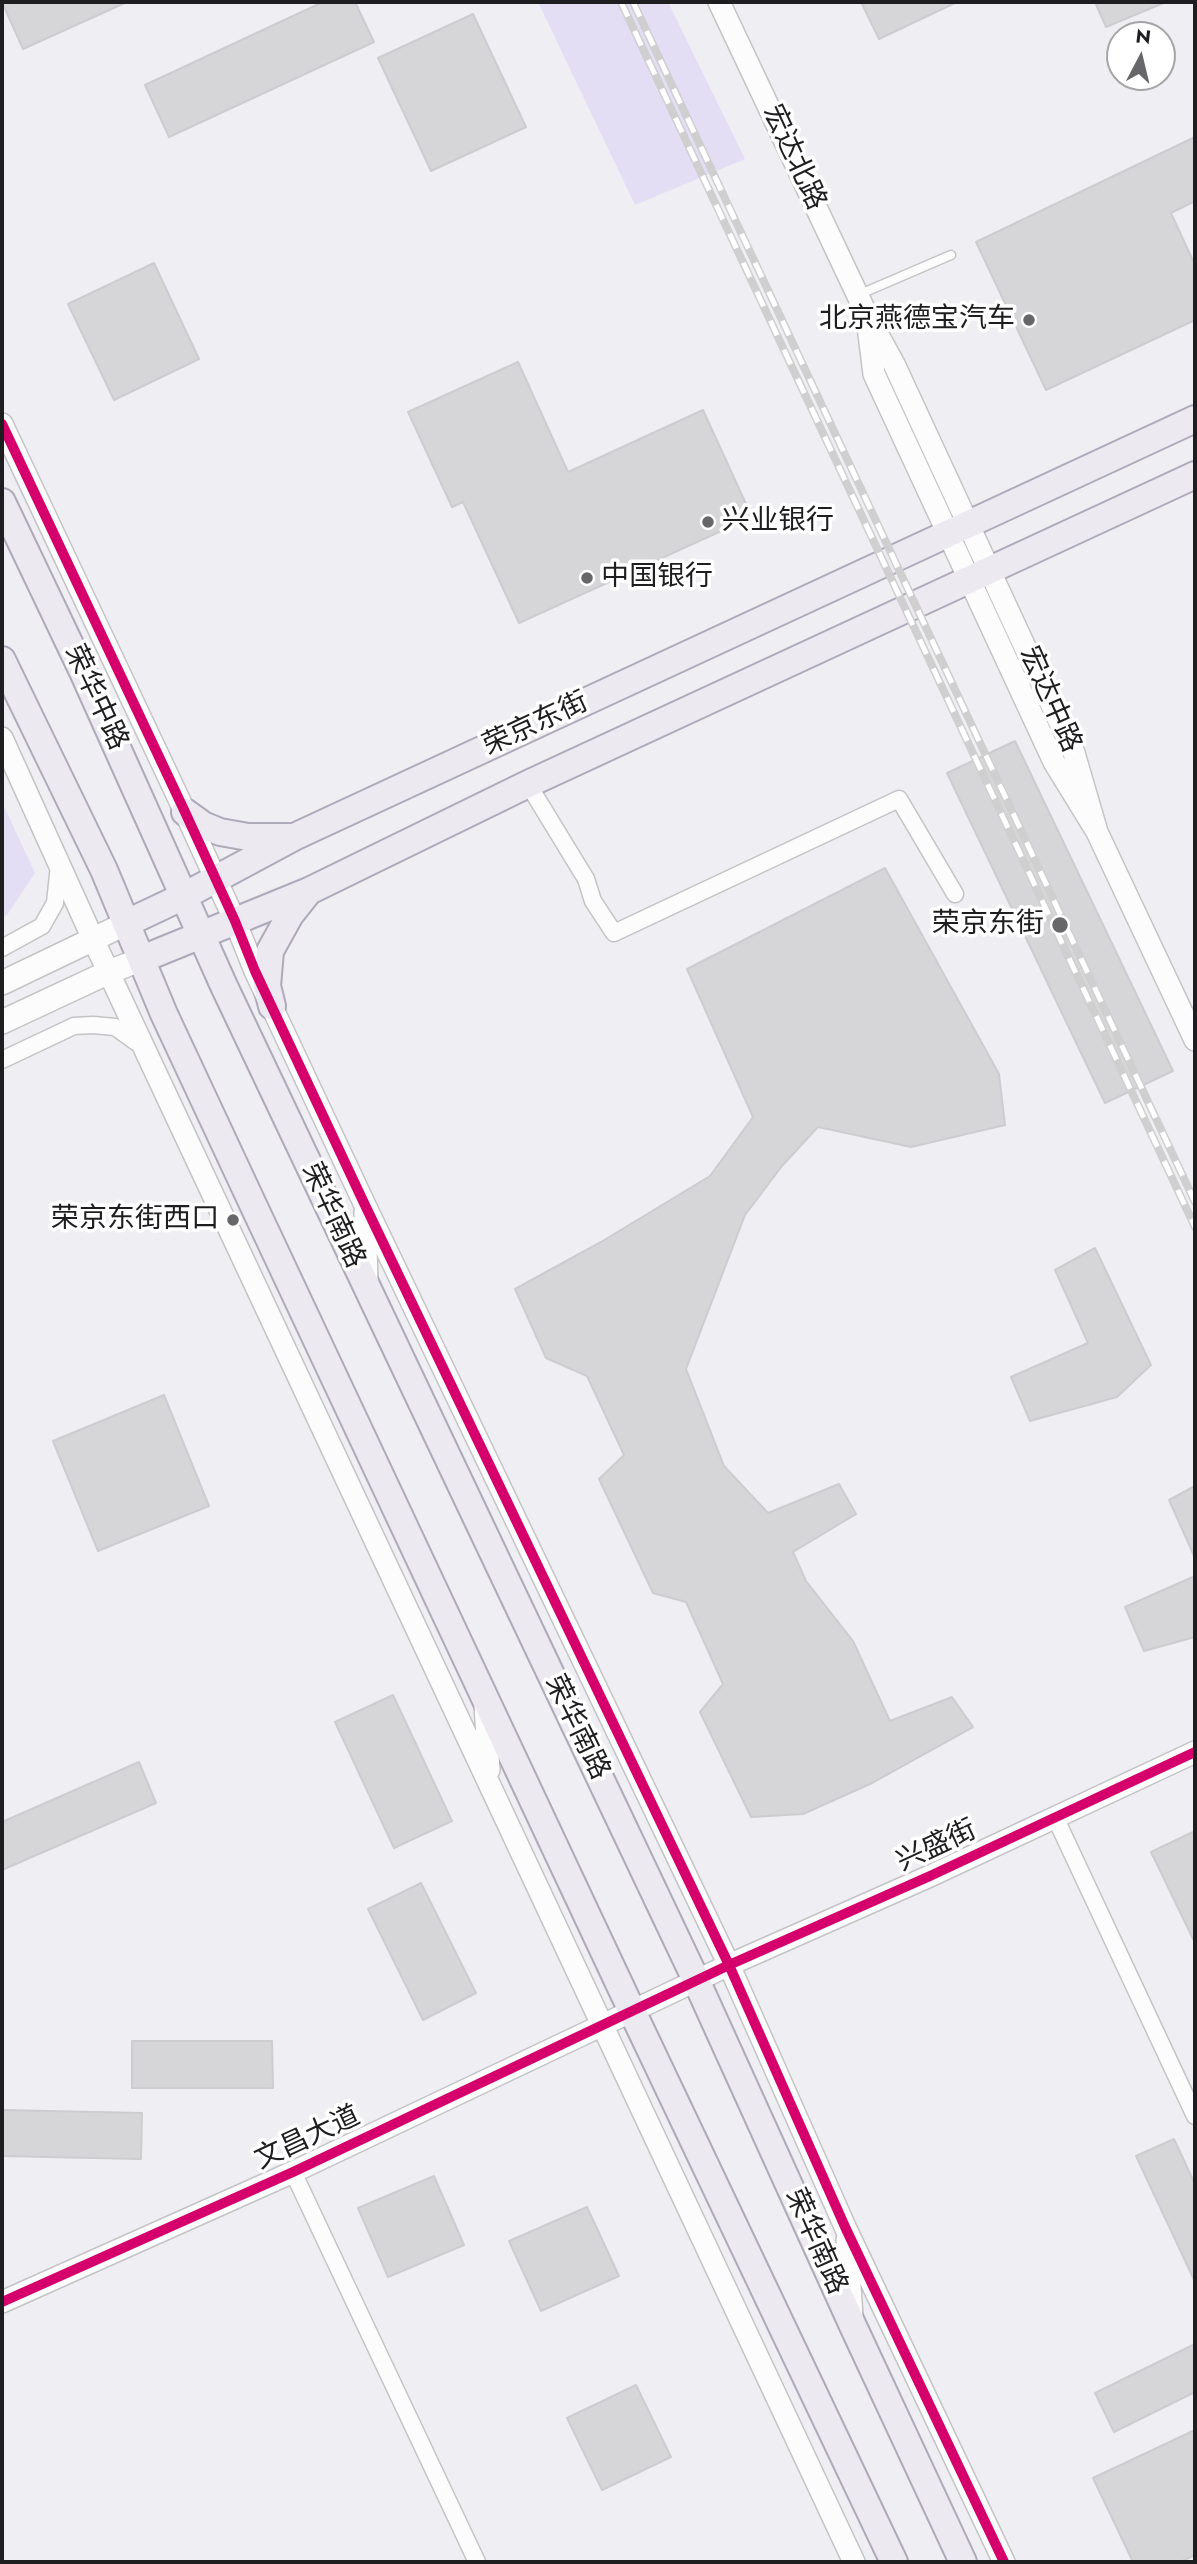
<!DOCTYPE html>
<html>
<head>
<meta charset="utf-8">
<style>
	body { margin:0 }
	#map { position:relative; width:1197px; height:2564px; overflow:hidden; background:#efeef2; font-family:Jost,sans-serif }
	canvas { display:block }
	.frame { position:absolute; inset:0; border:4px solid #1e1d1f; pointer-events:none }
	.north { position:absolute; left:1106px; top:21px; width:70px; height:70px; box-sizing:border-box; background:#fff; border:2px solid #a5a5a5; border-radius:50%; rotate:7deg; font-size:19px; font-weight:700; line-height:28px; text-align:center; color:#1e1d1f }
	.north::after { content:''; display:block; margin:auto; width:24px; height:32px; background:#676669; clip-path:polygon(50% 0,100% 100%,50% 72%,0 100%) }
</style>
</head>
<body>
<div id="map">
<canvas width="1197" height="2564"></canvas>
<div class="frame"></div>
<div class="north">N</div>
</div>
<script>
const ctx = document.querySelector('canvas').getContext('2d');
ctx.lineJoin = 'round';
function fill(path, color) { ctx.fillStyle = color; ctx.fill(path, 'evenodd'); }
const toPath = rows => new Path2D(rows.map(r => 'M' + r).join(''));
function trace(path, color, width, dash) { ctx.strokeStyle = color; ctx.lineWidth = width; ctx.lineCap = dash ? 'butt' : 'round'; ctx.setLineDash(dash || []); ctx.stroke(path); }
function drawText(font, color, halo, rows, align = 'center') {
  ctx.font = font + ' Jost,"Noto Sans SC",sans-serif'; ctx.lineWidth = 7; ctx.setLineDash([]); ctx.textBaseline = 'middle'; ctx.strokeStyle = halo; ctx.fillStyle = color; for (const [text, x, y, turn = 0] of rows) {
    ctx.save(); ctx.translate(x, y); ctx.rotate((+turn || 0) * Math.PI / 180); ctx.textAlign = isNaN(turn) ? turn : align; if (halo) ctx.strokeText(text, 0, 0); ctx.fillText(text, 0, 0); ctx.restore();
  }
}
fill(toPath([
	[538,2,668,2,745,159,635,205],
	[2,802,35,873,7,915,2,917]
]), '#e4def5');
const building = toPath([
	[2,2,127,2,23,49,2,2],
	[323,2,355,2,374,42,169,137,145,85,323,2],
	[861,2,957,2,879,39,861,2],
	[1095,2,1166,2,1106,27,1095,2],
	[473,14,526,127,431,171,378,58,473,14],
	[1195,137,1195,201,1171,213,1195,265,1195,320,1046,390,976,242,1195,137],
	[154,263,199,359,114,400,68,304,154,263],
	[518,362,568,472,703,410,752,517,519,623,463,502,452,507,408,412,518,362],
	[1015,741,1173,1071,1105,1103,947,773,1015,741],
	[885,868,999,1074,1005,1125,911,1147,818,1127,782,1166,745,1215,686,1369,724,1466,768,1513,839,1484,856,1514,793,1552,806,1581,853,1641,890,1721,952,1697,973,1727,870,1784,803,1814,751,1817,700,1712,723,1684,686,1602,653,1593,599,1479,624,1455,587,1376,546,1358,515,1289,601,1242,710,1176,753,1117,687,969,885,868],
	[1095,1248,1151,1365,1117,1397,1030,1421,1011,1377,1088,1343,1055,1270,1095,1248],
	[164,1395,209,1506,98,1551,53,1441,164,1395],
	[1195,1486,1195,1558,1169,1500,1195,1486],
	[1195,1576,1195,1637,1144,1651,1125,1607,1195,1576],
	[393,1695,452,1821,394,1848,335,1722,393,1695],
	[139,1762,156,1803,2,1870,2,1822,139,1762],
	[1195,1831,1195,1943,1151,1852,1195,1831],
	[421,1883,476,1993,423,2020,368,1909,421,1883],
	[132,2041,272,2041,273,2088,132,2088,132,2041],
	[2,2110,142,2113,141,2159,2,2156,2,2110],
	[1174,2139,1195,2184,1195,2282,1136,2156,1174,2139],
	[434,2176,464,2245,388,2277,358,2208,434,2176],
	[587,2207,619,2276,541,2311,509,2241,587,2207],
	[1195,2344,1195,2392,1114,2432,1095,2393,1195,2344],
	[636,2385,671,2457,602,2490,567,2418,636,2385],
	[1195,2430,1195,2555,1180,2562,1133,2562,1093,2478,1195,2430]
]);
fill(building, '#d6d6d8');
trace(building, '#cdcccf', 2);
const service = toPath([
	[858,295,951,255]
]);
const minor = toPath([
	[528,784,586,879,593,901,614,933,899,799,955,894],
	[2,948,42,926,55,903,59,865],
	[2,1060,74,1026,93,1025,115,1027,143,1047],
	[1055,1817,1195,2116],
	[293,2172,477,2562]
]);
const tertiary = toPath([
	[719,2,867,315,894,364,1074,753,1097,832],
	[868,326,874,374,1054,762,1097,832,1195,1040],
	[2,424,185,812,235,921,255,971,364,1203,729,1965,846,2229,1004,2562],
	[2,738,93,939,854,2562],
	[365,1212,367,1281],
	[485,1705,489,1770],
	[847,2240,852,2317],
	[2,2302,293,2172,729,1965,930,1876,1195,1752]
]);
const secondary = toPath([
	[2,983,127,923],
	[2,1022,109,972,142,959]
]);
const primary = toPath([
	[2,502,84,674,224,986,696,1980,853,2326,963,2562],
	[2,660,104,870,164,1014,257,1213,632,2011,894,2562],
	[185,812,203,825,220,832,248,837,292,837],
	[127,923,184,896,294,837,1195,419],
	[142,959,309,891,528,784,1195,475],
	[272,1006,267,986,270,951,290,915,309,891]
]);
trace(service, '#c4c3c5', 11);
trace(minor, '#c4c3c5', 19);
trace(tertiary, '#c4c3c5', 24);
trace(secondary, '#c4c3c5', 26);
trace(primary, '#afaab9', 30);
trace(service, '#fdfcfd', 8);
trace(minor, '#fdfcfd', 16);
trace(tertiary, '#fdfcfd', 21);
trace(secondary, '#fdfcfd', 23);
trace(primary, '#ece9f1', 26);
const rail = toPath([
	[621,2,1195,1227],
	[633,2,1195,1202]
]);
trace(rail, '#cfcfd0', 8);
trace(rail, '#fff', 5, [16]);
trace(toPath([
	[2,424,185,812,235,921,255,971,364,1203,729,1965,846,2229,1004,2562],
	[2,2302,293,2172,729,1965,930,1876,1195,1752]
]), '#d6006c', 10);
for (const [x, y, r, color] of [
	[1029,320,7,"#676669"],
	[708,522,7,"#676669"],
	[587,578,7,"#676669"],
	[1060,925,9,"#676669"],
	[233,1220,7,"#676669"]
]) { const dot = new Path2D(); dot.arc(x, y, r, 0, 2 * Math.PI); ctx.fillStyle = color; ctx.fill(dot); trace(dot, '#fff', 2.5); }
drawText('28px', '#1e1d1f', '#fff', [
	["宏达北路",793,158,65],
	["荣华中路",95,698,65],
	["宏达中路",1049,700,66],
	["荣京东街",536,725,-25],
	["荣华南路",332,1216,65],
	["荣华南路",576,1728,64],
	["兴盛街",937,1847,-25],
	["文昌大道",308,2139,-25],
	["荣华南路",815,2242,66]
]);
drawText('28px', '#1e1d1f', '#fff', [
	["北京燕德宝汽车",1015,320],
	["兴业银行",722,522,"left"],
	["中国银行",601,578,"left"],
	["荣京东街",1044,925],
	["荣京东街西口",219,1220]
], 'right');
</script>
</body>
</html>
